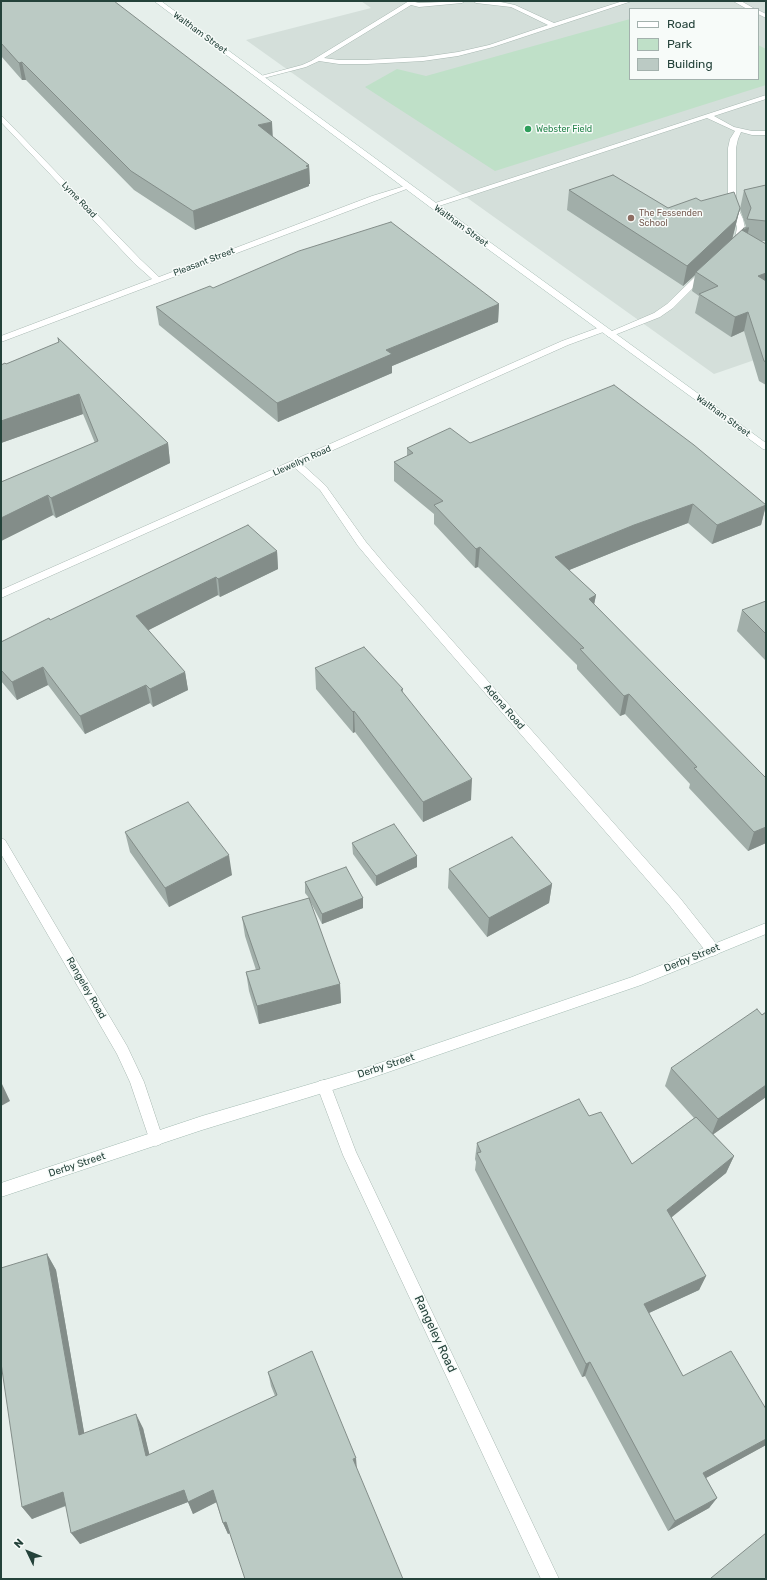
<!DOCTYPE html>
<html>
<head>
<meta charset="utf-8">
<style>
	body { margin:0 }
	#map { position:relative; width:767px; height:1580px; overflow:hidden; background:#e6efeb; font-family:Rubik,sans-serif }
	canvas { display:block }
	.frame { position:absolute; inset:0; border:2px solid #24423a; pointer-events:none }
	.legend { position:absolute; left:629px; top:8px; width:130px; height:72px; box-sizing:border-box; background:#f7fbf9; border:1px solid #a3b1ad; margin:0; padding:5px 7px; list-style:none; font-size:12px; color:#24423a }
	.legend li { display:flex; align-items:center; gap:8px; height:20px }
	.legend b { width:20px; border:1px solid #a3b1ad }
	.north { position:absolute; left:8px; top:1532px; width:40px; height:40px; -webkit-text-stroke:3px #f7fbf9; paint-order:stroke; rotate:313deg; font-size:11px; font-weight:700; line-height:16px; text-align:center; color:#24423a }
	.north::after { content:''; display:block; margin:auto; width:14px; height:18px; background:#24423a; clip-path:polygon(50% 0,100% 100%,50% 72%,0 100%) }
</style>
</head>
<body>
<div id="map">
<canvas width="767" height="1580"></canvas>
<div class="frame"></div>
<ul class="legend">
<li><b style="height:5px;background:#fff"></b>Road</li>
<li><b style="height:11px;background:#bfe0c8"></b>Park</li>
<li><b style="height:11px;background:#bbcac4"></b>Building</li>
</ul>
<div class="north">N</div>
</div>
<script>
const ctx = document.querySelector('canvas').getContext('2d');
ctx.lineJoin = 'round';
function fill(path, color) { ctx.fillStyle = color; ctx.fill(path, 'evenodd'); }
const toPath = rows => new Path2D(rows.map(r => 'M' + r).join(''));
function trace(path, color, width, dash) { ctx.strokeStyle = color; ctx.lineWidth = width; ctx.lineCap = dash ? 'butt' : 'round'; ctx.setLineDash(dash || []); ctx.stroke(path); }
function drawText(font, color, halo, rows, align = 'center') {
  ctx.font = font + ' Rubik,sans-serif'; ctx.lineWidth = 3; ctx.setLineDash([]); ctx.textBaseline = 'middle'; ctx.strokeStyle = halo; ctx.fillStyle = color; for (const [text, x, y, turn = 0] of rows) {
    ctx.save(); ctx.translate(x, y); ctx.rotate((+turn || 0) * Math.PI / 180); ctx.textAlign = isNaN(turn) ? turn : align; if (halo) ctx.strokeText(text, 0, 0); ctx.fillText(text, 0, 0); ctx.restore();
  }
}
fill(toPath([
	[361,1,766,1,766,356,714,374,246,40,371,8],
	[630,9,758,9,758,79,630,79]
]), '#d4dfda');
fill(toPath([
	[630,19,630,79,758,79,758,45,766,49,766,85,495,171,365,87,397,69,426,76]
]), '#bfe0c8');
const lane = toPath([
	[409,1,416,1,415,2,419,3,465,1,462,3,419,7,411,5,324,58,339,60,367,60,423,57,458,52,489,45,548,25,511,7,476,3,473,1,496,1,515,5,554,23,623,1,632,1,493,47,458,56,423,61,367,64,339,64,319,61,306,67,260,79,257,77,302,65,311,61,409,1],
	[733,1,741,1,755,9,747,9,733,1],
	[758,10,766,14,766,18,758,14,758,10],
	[766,95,766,99,714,116,734,127,752,131,766,131,766,135,752,135,741,132,738,139,736,148,736,204,743,219,745,228,743,238,737,248,734,248,730,246,735,238,737,228,735,219,728,204,728,148,730,139,735,131,707,118,436,207,430,207,429,205,766,95],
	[701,271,704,271,708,273,673,308,660,317,612,336,609,337,605,334,654,313,667,304,701,271]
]);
const street = toPath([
	[1,116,3,117,140,259,159,277,372,196,408,185,412,187,1,342,1,336,152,279,134,263,1,122,1,116],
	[603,326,607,329,606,331,568,345,302,464,326,486,366,542,387,567,680,898,718,946,720,950,718,954,713,956,708,954,670,906,379,571,358,546,320,490,294,467,1,598,1,590,562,341,603,326],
	[1,838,5,840,127,1046,144,1082,163,1139,161,1144,156,1146,151,1144,130,1082,117,1054,1,854,1,838],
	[324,1080,329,1081,356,1152,559,1579,541,1579,343,1155,317,1086,319,1081,324,1080]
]);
const secondary = toPath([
	[154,1,161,1,436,203,766,443,766,450,763,449,430,207,154,1],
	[766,923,766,934,641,985,365,1080,202,1130,1,1197,1,1183,202,1116,365,1068,556,1003,632,977,766,923]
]);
trace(lane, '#a8b8b2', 1);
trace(street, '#a8b8b2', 1);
trace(secondary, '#a4bbb3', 1);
fill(lane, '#fff');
fill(street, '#fff');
fill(secondary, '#fff');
fill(toPath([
	[1,1,273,137,309,165,310,184,309,184,309,186,195,230,134,190,26,80,22,80,1,56],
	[766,185,766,241,761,241,766,244,766,385,759,381,744,331,731,337,695,313,699,296,692,291,695,275,683,286,567,210,569,190,668,208,701,201,740,208,735,228,732,238,745,228,746,226,740,209,744,190],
	[213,288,499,304,498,322,392,366,392,373,278,422,159,325,156,307],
	[58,338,168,443,170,463,56,518,53,515,1,541,1,482,95,443,83,414,1,443,1,365,6,364,58,343],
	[470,443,766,505,761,525,712,544,688,523,631,545,569,570,596,595,594,604,766,778,766,843,748,851,689,788,690,784,625,714,620,716,577,669,577,665,478,567,475,568,434,524,434,514,394,481,394,462,407,456,407,448],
	[277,551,278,569,220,597,218,595,148,630,185,672,188,690,153,707,150,703,85,734,48,685,17,700,1,681,1,642,50,620],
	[766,601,766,661,737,631,742,610],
	[315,668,403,689,403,693,471,800,423,822,355,732,353,733,316,689],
	[125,832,232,875,169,907,130,852],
	[352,843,417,856,417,867,376,886,353,854],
	[449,869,552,884,549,903,487,937,448,888],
	[305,882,363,898,363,908,322,924,309,899,340,984,341,1003,259,1024,249,991,246,972,256,970,245,936,242,917,309,898,305,893],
	[766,1012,766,1097,713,1134,734,1156,726,1173,671,1217,706,1276,699,1290,649,1313,683,1376,766,1409,766,1445,706,1478,717,1498,709,1508,668,1531,585,1376,582,1377,475,1170,476,1162,475,1159,477,1143,589,1116,632,1164,694,1118,665,1086,671,1068],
	[47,1254,56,1270,84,1433,143,1428,149,1455,275,1396,271,1386,268,1372,312,1351,230,1533,228,1534,223,1523,216,1502,193,1514,188,1502,80,1544,66,1506,32,1519,22,1507]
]), '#a1aea9');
fill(toPath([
	[22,62,26,80,22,80,19,63],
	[272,122,273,140,258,125],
	[309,165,310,184,309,184,309,186,195,230,193,211],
	[740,208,732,240,696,272,695,275,683,286,687,266],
	[749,228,745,247,742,230],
	[766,273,766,291,758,276],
	[499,304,498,322,392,366,392,373,278,422,277,403,386,350],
	[748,312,744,331,731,337,735,317],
	[79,394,83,414,1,443,1,421],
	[168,443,170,463,56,518,51,498],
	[48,495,53,515,1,541,1,518],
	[693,504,688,523,631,545,552,577,555,557,634,525],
	[766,505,761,525,712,544,717,525],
	[480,547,478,567,475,568,476,549],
	[277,551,278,569,220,597,218,579],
	[216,577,218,595,139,635,136,616],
	[596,595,592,615,589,599],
	[43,667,48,685,17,700,12,682],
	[185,672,188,690,153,707,150,689],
	[146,685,150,703,85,734,80,716],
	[629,694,625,714,620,716,624,696],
	[354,711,355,732,353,733,353,712],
	[472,779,471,800,423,822,423,802],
	[766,827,766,843,748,851,754,832],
	[229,855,232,875,169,907,165,888],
	[417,856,417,867,376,886,376,876],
	[552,884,549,903,487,937,489,918],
	[363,898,363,908,322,924,322,914],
	[340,984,341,1003,259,1024,257,1006],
	[1,1084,2,1084,10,1101,1,1106],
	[766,1085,766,1097,711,1136,718,1119],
	[734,1156,726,1173,661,1226,667,1210],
	[47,1254,56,1270,87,1449,79,1435],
	[706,1276,699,1290,638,1318,644,1304],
	[590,1362,585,1376,582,1377,586,1364],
	[136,1414,143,1428,153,1469,146,1456],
	[766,1439,766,1445,695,1484,703,1473],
	[356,1458,357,1470,353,1459],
	[184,1490,213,1490,217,1502,193,1514,188,1502,80,1544,71,1533],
	[63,1492,72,1503,32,1519,22,1507],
	[717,1498,709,1508,668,1531,675,1521],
	[226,1522,230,1533,228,1534,223,1523]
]), '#838d89');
const building = toPath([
	[1,1,114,1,272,122,258,125,309,165,306,166,309,168,193,211,131,171,22,62,19,63,1,43,1,1],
	[613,175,668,208,696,198,701,201,734,192,740,208,736,220,687,266,569,190,613,175],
	[766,185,766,221,747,219,751,208,744,190,766,185],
	[391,222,499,304,386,350,392,354,277,403,156,307,210,286,213,288,299,251,391,222],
	[744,228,749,228,742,230,766,244,766,273,758,276,766,281,766,362,764,361,748,312,735,317,699,294,718,286,696,272,744,228],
	[58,338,168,443,51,498,48,495,1,518,1,482,98,441,79,394,1,421,1,365,5,363,6,364,59,342,58,338],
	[614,385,694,445,766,505,717,525,693,504,634,525,555,557,596,595,589,599,766,778,766,827,754,832,694,768,697,767,629,694,624,696,580,649,584,648,480,547,476,549,434,505,443,501,394,462,413,453,407,448,450,428,470,443,614,385],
	[248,525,277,551,218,579,216,577,136,616,185,672,150,689,146,685,80,716,43,667,12,682,1,670,1,642,49,618,50,620,248,525],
	[766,601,766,634,742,610,766,601],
	[364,647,403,689,401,690,472,779,423,802,354,711,353,712,315,668,364,647],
	[188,802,229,855,165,888,125,832,188,802],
	[394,824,417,856,376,876,352,843,394,824],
	[512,837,552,884,489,918,449,869,512,837],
	[346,867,363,898,322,914,305,882,346,867],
	[309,898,340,984,257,1006,246,972,260,969,242,917,309,898],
	[757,1009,762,1015,766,1012,766,1085,718,1119,671,1068,757,1009],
	[579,1099,589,1116,601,1112,632,1164,696,1117,734,1156,667,1210,706,1276,644,1304,683,1376,731,1351,766,1409,766,1439,703,1473,717,1498,675,1521,590,1362,586,1364,477,1153,481,1152,477,1143,579,1099],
	[47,1254,79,1435,136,1414,146,1456,277,1395,268,1372,312,1351,356,1458,353,1459,403,1579,245,1579,226,1522,223,1523,213,1490,188,1502,184,1490,71,1533,63,1492,22,1507,1,1363,1,1268,47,1254],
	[766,1533,766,1579,712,1579,711,1578,766,1533]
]);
fill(building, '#bbcac4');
trace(building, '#838d89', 1);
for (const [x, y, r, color] of [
	[528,129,4,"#2e9e5b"],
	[631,218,4,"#8d6e63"]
]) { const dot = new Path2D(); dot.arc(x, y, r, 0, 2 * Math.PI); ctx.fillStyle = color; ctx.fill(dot); trace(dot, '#f7fbf9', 1.5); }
drawText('9px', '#24423a', '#f7fbf9', [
	["Waltham Street",200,33,36],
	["Lyme Road",79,200,46],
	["Waltham Street",461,226,36],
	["Pleasant Street",204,262,-21],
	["Waltham Street",723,416,36],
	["Llewellyn Road",302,461,-24]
]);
drawText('9px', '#27864d', '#f7fbf9', [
	["Webster Field",536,129]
], 'left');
drawText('9px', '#785e54', '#f7fbf9', [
	["The Fessenden",639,213],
	["School",639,223]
], 'left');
drawText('10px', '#24423a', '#f7fbf9', [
	["Adena Road",504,707,49],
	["Derby Street",692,958,-22],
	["Rangeley Road",86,988,60],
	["Derby Street",386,1066,-18],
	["Derby Street",77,1165,-18]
]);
drawText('12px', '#24423a', '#f7fbf9', [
	["Rangeley Road",435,1334,65]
]);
</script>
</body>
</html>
